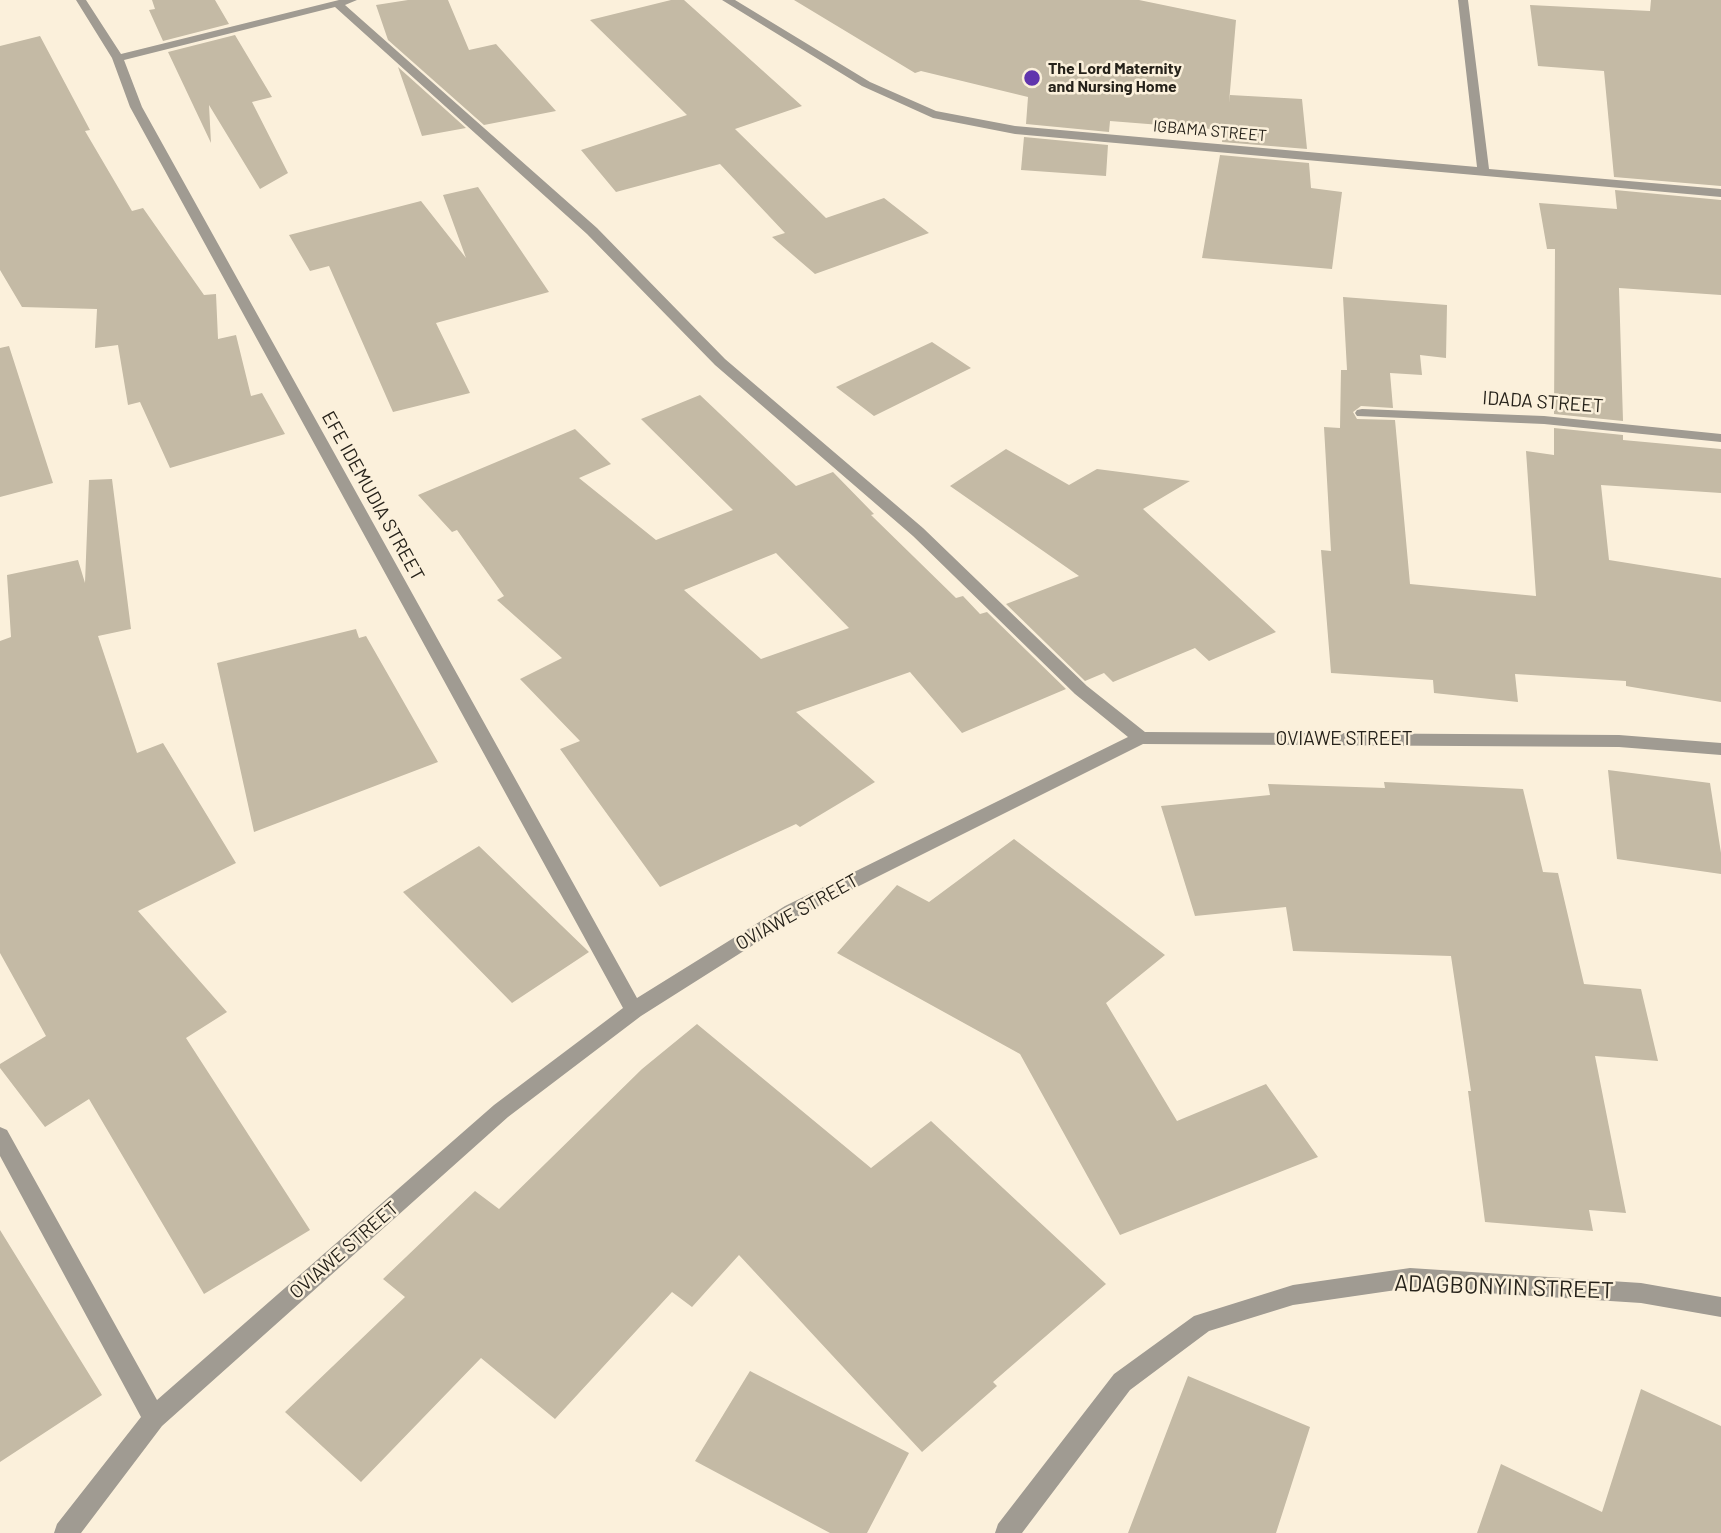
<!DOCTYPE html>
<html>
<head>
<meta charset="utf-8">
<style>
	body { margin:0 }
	canvas { display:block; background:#fbf0db }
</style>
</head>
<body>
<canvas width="1721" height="1533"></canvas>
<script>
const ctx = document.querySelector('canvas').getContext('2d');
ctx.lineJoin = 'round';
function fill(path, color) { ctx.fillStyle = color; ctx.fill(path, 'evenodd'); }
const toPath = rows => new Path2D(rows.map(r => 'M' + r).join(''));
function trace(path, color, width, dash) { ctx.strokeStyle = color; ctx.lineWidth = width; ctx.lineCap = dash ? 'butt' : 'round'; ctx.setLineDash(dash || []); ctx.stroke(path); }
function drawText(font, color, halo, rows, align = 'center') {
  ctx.font = font + ' Barlow,sans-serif'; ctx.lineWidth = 5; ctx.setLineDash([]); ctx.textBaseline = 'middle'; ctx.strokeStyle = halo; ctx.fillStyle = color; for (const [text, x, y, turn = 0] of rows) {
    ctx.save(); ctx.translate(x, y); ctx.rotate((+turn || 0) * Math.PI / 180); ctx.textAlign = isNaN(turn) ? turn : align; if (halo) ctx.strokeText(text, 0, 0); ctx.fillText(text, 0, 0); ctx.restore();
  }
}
fill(toPath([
	[152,0,215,0,229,24,163,41,149,10,155,9],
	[408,0,448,0,469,50,496,44,556,111,484,125,388,40,376,5],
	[671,0,684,0,802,106,735,129,826,218,884,198,929,233,815,274,772,237,785,233,720,164,616,192,581,150,687,115,590,20],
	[794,0,1139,0,1236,20,1229,103,1230,95,1302,99,1307,149,1222,142,1224,130,1110,121,1109,132,1026,124,1028,97,921,71,915,73],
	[1651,0,1721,0,1721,186,1614,177,1604,71,1538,66,1530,5,1650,11],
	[235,35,272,97,252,102,288,173,260,189,209,105,211,143,168,52],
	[40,36,90,130,85,131,132,211,143,208,204,295,216,294,218,339,236,335,251,396,262,393,285,434,170,468,140,402,128,405,118,345,95,348,97,309,22,307,0,270,0,46],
	[398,67,466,128,422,136],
	[1024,137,1108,145,1106,176,1021,170],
	[1220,155,1309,163,1311,188,1342,192,1332,269,1202,258],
	[478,187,549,292,436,323,470,393,393,412,329,266,310,271,289,235,421,201,466,258,443,195],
	[1615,190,1721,200,1721,295,1619,288,1623,421,1554,414,1555,249,1547,249,1539,203,1617,209],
	[1343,297,1447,305,1446,358,1420,355,1422,375,1390,373,1393,408,1361,406,1353,412,1357,419,1395,420,1410,584,1536,596,1526,451,1554,455,1554,428,1623,435,1623,440,1721,449,1721,493,1601,485,1609,560,1721,578,1721,702,1626,686,1626,681,1515,674,1518,702,1434,693,1433,680,1331,673,1321,550,1331,551,1324,427,1340,428,1341,370,1347,370],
	[932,342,971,368,874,416,836,387],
	[9,346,53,483,0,497,0,348],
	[700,395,796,486,833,472,874,514,871,515,956,598,963,596,980,614,987,612,1066,689,962,733,910,672,796,712,875,782,800,827,796,824,660,887,560,749,580,741,520,679,562,658,497,600,504,596,457,530,452,532,418,495,575,429,611,464,579,478,656,540,733,510,641,419],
	[776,553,849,628,761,659,684,590],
	[1006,449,1069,485,1097,469,1190,481,1143,509,1276,632,1209,661,1195,648,1113,682,1104,673,1085,681,1006,604,1079,576,950,486],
	[112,479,131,629,98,636,137,753,163,743,236,863,138,911,227,1012,186,1038,310,1230,204,1294,89,1099,45,1127,0,1068,0,1064,46,1036,0,953,0,641,11,637,7,575,78,560,85,583,89,480],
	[356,629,359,638,366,636,438,762,254,832,217,663],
	[1608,770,1710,783,1721,853,1721,874,1617,859],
	[1384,782,1523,789,1543,872,1558,873,1584,984,1641,989,1658,1061,1595,1056,1626,1213,1589,1210,1593,1231,1485,1222,1468,1091,1471,1091,1451,956,1293,951,1286,907,1195,916,1161,806,1270,795,1268,784,1385,788],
	[1014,839,1165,955,1106,1003,1177,1121,1266,1084,1318,1157,1120,1235,1020,1054,837,953,897,885,929,902],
	[479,846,589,952,512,1003,403,892],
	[697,1024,871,1168,931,1121,1106,1284,993,1382,997,1386,922,1452,739,1255,692,1307,672,1292,555,1419,481,1358,361,1482,285,1412,405,1297,383,1279,475,1191,499,1209,642,1069],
	[0,1230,102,1395,0,1462],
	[750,1371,909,1453,867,1533,830,1533,695,1461],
	[1188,1376,1310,1427,1276,1533,1128,1533],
	[1641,1389,1721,1426,1721,1533,1477,1533,1501,1464,1602,1512]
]), '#c4baa5');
fill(toPath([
	[76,0,86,0,121,54,339,0,357,0,345,5,597,228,725,359,923,528,1087,686,1145,732,1619,735,1721,743,1721,755,1619,747,1143,744,799,916,641,1016,508,1117,162,1426,81,1533,54,1533,57,1524,141,1417,0,1156,0,1127,7,1130,157,1400,494,1105,623,1008,130,107,112,58,76,0],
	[335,7,587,234,715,365,913,536,1075,694,1128,737,785,906,637,998,142,107,124,60,335,7],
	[722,0,735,0,870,82,936,111,1015,126,1477,167,1458,0,1468,0,1489,169,1721,189,1721,197,1015,134,933,118,862,86,722,0],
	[1362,409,1544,416,1721,434,1721,442,1544,424,1357,416,1355,413,1357,410,1362,409],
	[1410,1268,1641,1283,1721,1297,1721,1317,1641,1303,1410,1288,1293,1305,1209,1331,1130,1390,1022,1533,995,1533,998,1524,1114,1374,1194,1316,1293,1285,1410,1268]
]), '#a09b92');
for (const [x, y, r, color] of [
	[1032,78,9,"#6135ad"]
]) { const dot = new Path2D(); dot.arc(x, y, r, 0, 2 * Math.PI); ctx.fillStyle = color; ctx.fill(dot); trace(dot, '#fbf0db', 2.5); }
drawText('bold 16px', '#26221a', '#fbf0db', [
	["The Lord Maternity",1048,69],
	["and Nursing Home",1048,87]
], 'left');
drawText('16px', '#26221a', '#fbf0db', [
	["IGBAMA STREET",1210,131,5]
]);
drawText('19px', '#26221a', '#fbf0db', [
	["IDADA STREET",1543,402,4],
	["EFE IDEMUDIA STREET",373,496,61],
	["OVIAWE STREET",1344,739],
	["OVIAWE STREET",797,912,-29],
	["OVIAWE STREET",344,1250,-41]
]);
drawText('23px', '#26221a', '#fbf0db', [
	["ADAGBONYIN STREET",1504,1287,2]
]);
</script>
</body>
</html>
